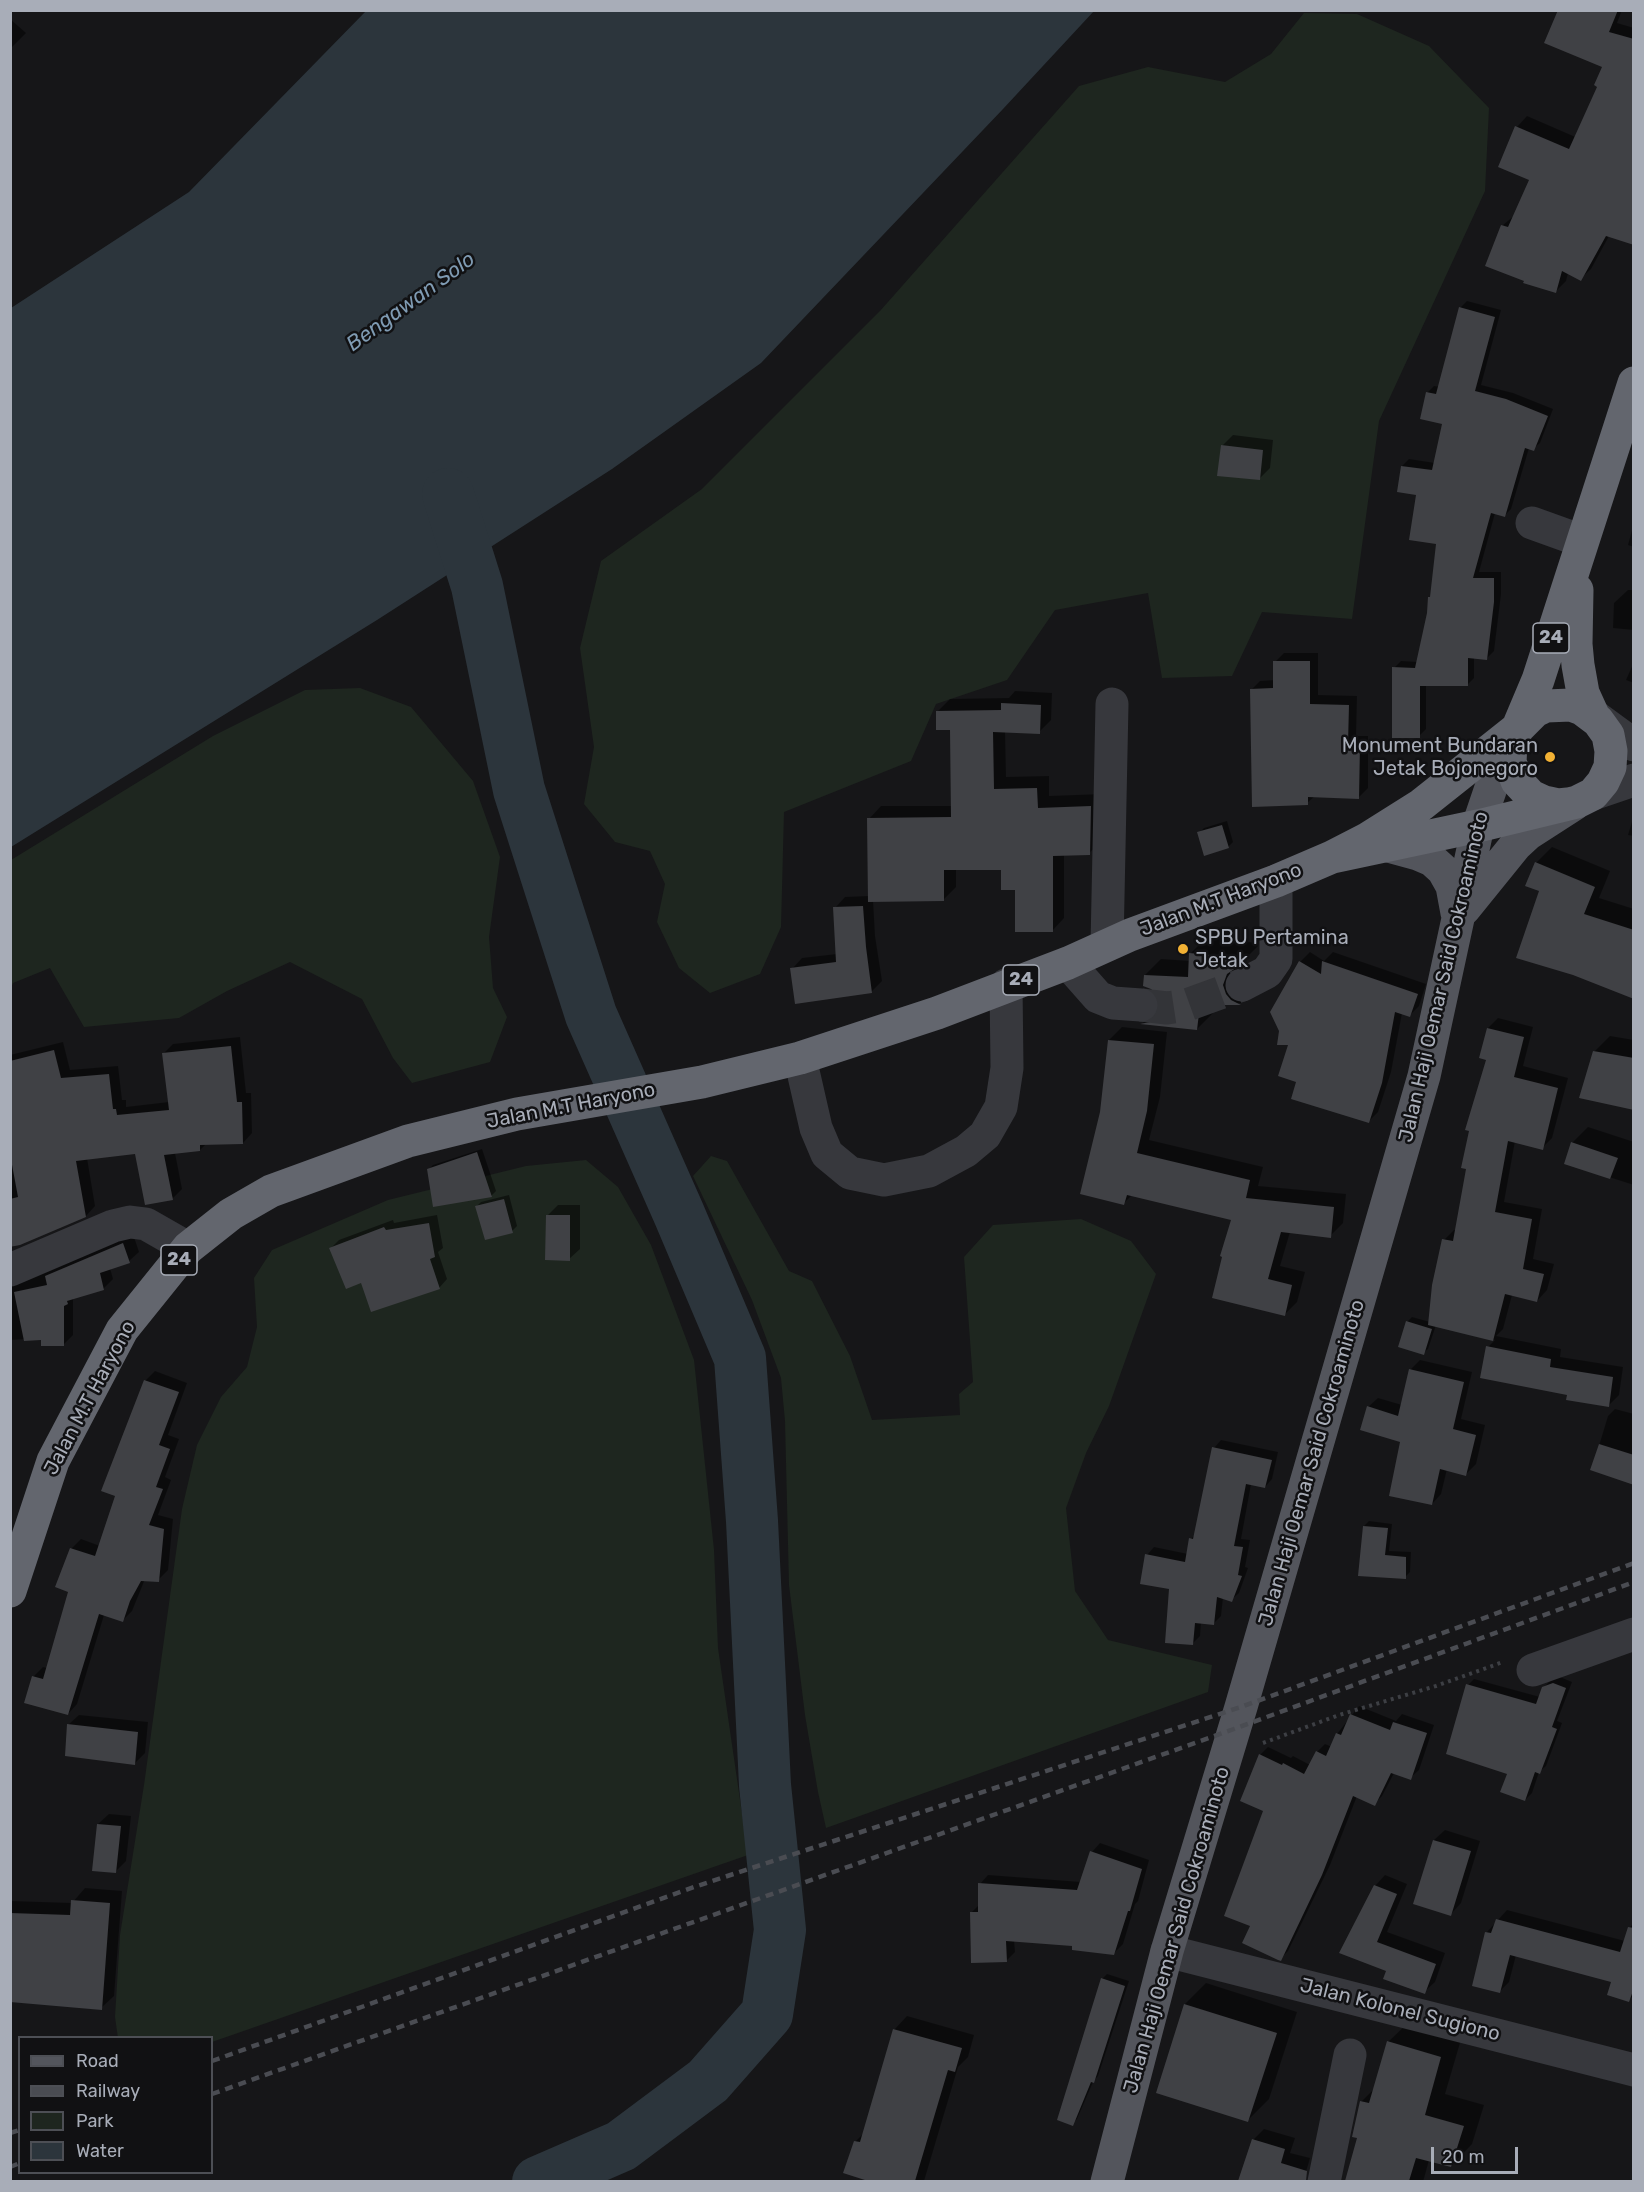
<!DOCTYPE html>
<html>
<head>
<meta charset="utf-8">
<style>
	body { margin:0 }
	#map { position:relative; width:1644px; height:2192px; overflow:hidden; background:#161618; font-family:Rubik,sans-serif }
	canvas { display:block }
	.frame { position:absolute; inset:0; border:12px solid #a8adb8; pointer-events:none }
	.legend { position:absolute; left:18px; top:2036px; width:195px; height:138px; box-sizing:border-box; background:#111113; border:2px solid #4d4f55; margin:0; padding:8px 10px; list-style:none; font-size:18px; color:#a8adb8 }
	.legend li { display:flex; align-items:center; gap:12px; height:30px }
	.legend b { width:30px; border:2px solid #4d4f55 }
	.scale { position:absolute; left:1431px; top:2147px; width:87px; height:27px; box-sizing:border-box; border:3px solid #a8adb8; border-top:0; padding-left:8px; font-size:18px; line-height:21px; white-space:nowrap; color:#a8adb8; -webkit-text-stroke:4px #111113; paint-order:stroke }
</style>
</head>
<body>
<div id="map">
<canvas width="1644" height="2192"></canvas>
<div class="frame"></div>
<ul class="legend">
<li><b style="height:8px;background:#53555c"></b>Road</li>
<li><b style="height:8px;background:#4a4c52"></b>Railway</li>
<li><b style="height:16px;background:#1e261f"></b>Park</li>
<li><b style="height:16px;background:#2c353c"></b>Water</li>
</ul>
<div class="scale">20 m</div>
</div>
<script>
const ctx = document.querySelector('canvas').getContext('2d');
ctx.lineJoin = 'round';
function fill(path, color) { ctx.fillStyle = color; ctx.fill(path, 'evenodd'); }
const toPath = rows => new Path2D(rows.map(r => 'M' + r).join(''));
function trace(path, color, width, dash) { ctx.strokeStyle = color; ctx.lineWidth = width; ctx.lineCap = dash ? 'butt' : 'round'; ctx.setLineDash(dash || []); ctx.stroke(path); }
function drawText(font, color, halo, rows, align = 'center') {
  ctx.font = font + ' Rubik,sans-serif'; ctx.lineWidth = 5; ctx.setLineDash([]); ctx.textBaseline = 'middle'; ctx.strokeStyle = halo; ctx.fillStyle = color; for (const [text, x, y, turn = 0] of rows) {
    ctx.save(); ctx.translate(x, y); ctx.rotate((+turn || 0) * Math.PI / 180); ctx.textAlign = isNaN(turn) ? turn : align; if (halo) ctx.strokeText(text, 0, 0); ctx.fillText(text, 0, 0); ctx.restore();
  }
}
fill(toPath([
	[1304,13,1357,14,1429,46,1489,108,1485,191,1379,421,1352,619,1262,612,1232,676,1162,678,1148,593,1055,610,1007,680,936,704,911,761,784,812,781,927,760,974,710,993,679,968,657,922,665,884,650,851,615,842,584,804,594,747,580,648,601,561,702,489,880,311,1079,86,1148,67,1225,82,1271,54],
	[360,688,411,707,473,781,500,857,489,937,493,988,507,1017,490,1062,412,1083,393,1058,362,999,290,962,227,991,179,1018,84,1027,50,968,13,983,11,988,11,860,213,736,305,690],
	[711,1156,727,1161,789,1271,812,1281,850,1356,872,1420,960,1415,959,1394,973,1382,964,1257,993,1225,1081,1219,1131,1241,1156,1274,1109,1406,1086,1453,1066,1508,1075,1591,1108,1640,1212,1665,1208,1692,826,1828,818,1792,805,1715,789,1585,785,1421,781,1378,752,1300,693,1176],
	[586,1160,618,1187,651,1245,694,1360,714,1550,718,1648,748,1855,212,2042,212,2038,118,2038,115,2017,120,1935,144,1785,182,1509,197,1445,221,1397,247,1367,257,1327,254,1278,272,1250,388,1200,526,1166]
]), '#1e261f');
fill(toPath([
	[366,11,1094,11,1003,109,761,363,612,469,377,620,11,847,11,308,189,192]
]), '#2c353c');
fill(toPath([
	[1560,10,1622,10,1617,23,1634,28,1634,131,1599,86,1604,67],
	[10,19,26,33,10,49],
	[1527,116,1580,139,1609,236,1591,269,1580,279,1568,273,1566,281,1555,292,1503,225,1515,215,1531,179,1517,127],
	[1467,301,1501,310,1481,385,1513,393,1553,409,1540,443,1533,449,1529,448,1511,509,1504,516,1495,513,1479,572,1501,572,1501,594,1494,651,1487,658,1474,657,1474,678,1467,685,1426,685,1426,729,1419,736,1394,668,1401,661,1418,662,1432,596,1438,543,1418,493,1402,466,1409,459,1435,463,1444,423,1427,393,1434,386,1440,387,1460,308],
	[1233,435,1273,440,1270,468,1259,479,1222,446],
	[1634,523,1634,547,1628,545],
	[1628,590,1634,590,1634,630,1613,628,1614,603],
	[1284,653,1318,653,1318,695,1357,696,1356,736,1368,736,1368,788,1359,797,1315,796,1307,803,1251,690,1260,681,1275,680,1275,662],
	[1634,662,1634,683,1626,680],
	[1015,691,1052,693,1051,720,1039,732,1005,731,1006,777,1049,776,1049,796,1103,794,1102,841,1089,853,1064,854,1064,918,1052,931,1002,869,956,869,956,887,943,900,873,900,875,936,882,981,871,992,792,969,802,958,837,954,835,908,845,897,869,896,869,819,881,806,952,806,951,729,938,711,950,699,1009,698],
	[1634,815,1634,836,1628,835],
	[1227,821,1233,842,1228,847,1199,833,1204,828],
	[1552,847,1610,871,1599,898,1634,909,1634,997,1541,890,1536,863],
	[1206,938,1258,943,1258,946,1240,964,1239,968,1241,978,1256,988,1241,1003,1214,1004,1213,1013,1197,1029,1143,1023,1158,1008,1161,1007,1159,996,1145,975,1161,959,1190,961,1190,954],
	[1310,952,1324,961,1333,952,1426,984,1419,1006,1409,1016,1402,1013,1391,1072,1378,1112,1368,1122,1298,1081,1290,1043,1300,962],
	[1498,1018,1533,1027,1523,1066,1568,1078,1552,1138,1542,1148,1515,1141,1504,1202,1542,1209,1533,1259,1554,1264,1547,1290,1537,1301,1512,1295,1503,1329,1496,1336,1561,1349,1560,1357,1623,1367,1619,1395,1608,1406,1569,1394,1488,1347,1495,1340,1436,1325,1428,1349,1423,1353,1407,1322,1412,1317,1430,1322,1444,1240,1454,1230,1456,1230,1488,1059,1488,1028],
	[1122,1027,1167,1032,1160,1097,1149,1140,1263,1167,1258,1186,1346,1194,1343,1223,1330,1236,1290,1232,1280,1266,1305,1272,1297,1302,1284,1315,1233,1219,1132,1195,1124,1203,1101,1113,1109,1040],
	[1610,1036,1634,1040,1634,1108,1594,1052],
	[240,1037,246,1093,251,1093,252,1133,243,1143,206,1144,200,1150,175,1153,182,1189,173,1198,136,1152,87,1158,95,1206,86,1216,10,1248,10,1055,63,1042,70,1070,118,1066,122,1100,126,1100,126,1107,169,1102,164,1053,173,1044],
	[1588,1127,1634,1142,1634,1185,1565,1163,1572,1143],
	[482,1149,496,1191,491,1196,428,1170,433,1165],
	[509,1195,517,1226,512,1231,476,1207,481,1202],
	[558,1205,580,1205,580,1249,569,1259,547,1216],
	[437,1215,443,1248,438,1252,447,1279,439,1288,362,1281,330,1249,339,1240,393,1220,394,1223],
	[133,1234,139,1252,129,1261,110,1268,113,1279,103,1289,73,1298,73,1335,63,1345,43,1338,10,1340,10,1277],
	[1420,1360,1472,1372,1461,1419,1485,1425,1476,1464,1466,1474,1447,1469,1441,1494,1432,1504,1401,1441,1368,1407,1378,1398,1402,1405,1410,1370],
	[155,1371,187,1383,168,1435,179,1439,165,1477,171,1480,158,1515,173,1519,168,1570,158,1580,145,1579,132,1611,122,1621,104,1615,77,1704,68,1714,33,1677,43,1667,47,1668,70,1592,71,1549,81,1539,100,1546,117,1495,145,1381],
	[1615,1409,1634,1414,1634,1478,1592,1469,1608,1416],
	[1221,1440,1278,1452,1272,1479,1265,1487,1251,1484,1241,1539,1250,1540,1245,1567,1248,1568,1239,1593,1231,1600,1223,1597,1221,1616,1214,1623,1201,1622,1200,1636,1192,1644,1170,1588,1147,1555,1154,1547,1188,1554,1191,1539,1195,1535,1214,1448],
	[1369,1521,1392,1524,1389,1551,1411,1552,1410,1572,1405,1577,1359,1575,1364,1526],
	[1560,1677,1572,1682,1557,1721,1562,1723,1546,1766,1539,1772,1532,1793,1525,1800,1468,1685,1474,1679,1540,1697,1544,1687,1551,1680],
	[1359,1706,1396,1721,1402,1714,1434,1725,1419,1770,1410,1778,1394,1773,1382,1796,1374,1804,1357,1796,1330,1865,1288,1951,1280,1959,1253,1925,1265,1810,1260,1755,1268,1747,1291,1758,1293,1756,1310,1765,1317,1752,1325,1744,1332,1747,1337,1734],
	[79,1715,148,1722,145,1753,134,1764,68,1725],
	[109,1814,131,1816,126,1861,116,1871,98,1824],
	[1445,1830,1480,1841,1461,1903,1451,1914,1434,1840],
	[1100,1843,1149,1860,1138,1901,1135,1904,1123,1944,1114,1953,1074,1944,1014,1940,1015,1952,1006,1961,972,1912,980,1904,980,1884,988,1875,1081,1882,1092,1852],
	[1385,1875,1407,1884,1387,1932,1445,1953,1435,1982,1424,1992,1388,1970,1341,1953,1375,1886],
	[85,1888,122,1891,114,1996,101,2008,10,2001,10,1901,72,1903],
	[1507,1910,1625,1941,1629,1928,1634,1923,1634,1995,1629,2000,1613,1981,1516,1955,1509,1982,1500,1991,1487,1932],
	[1107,1974,1129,1981,1098,2076,1093,2082,1077,2119,1072,2124,1102,1979],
	[1206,1983,1297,2012,1269,2099,1248,2120,1185,2004],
	[907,2016,974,2035,968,2057,958,2067,924,2181,873,2182,845,2172,856,2141,864,2133,894,2030],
	[1410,2021,1462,2036,1445,2094,1484,2105,1472,2144,1451,2166,1429,2160,1423,2182,1347,2182,1359,2137,1361,2102,1376,2087,1388,2042],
	[1264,2129,1295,2138,1290,2153,1310,2158,1303,2182,1240,2182,1253,2140]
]), '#0007');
trace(toPath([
	[448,494,477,586,519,790,591,1015,679,1214,740,1358,752,1521,765,1785,780,1930,767,2014,708,2081,621,2146,538,2182]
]), '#2c353c', 52);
fill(toPath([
	[1558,10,1618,10,1609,32,1634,39,1634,245,1606,236,1581,281,1562,271,1556,293,1523,283,1524,281,1485,266,1501,225,1508,227,1529,180,1498,167,1515,126,1569,149,1597,87,1594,85,1602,67,1544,43],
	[1459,307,1495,317,1475,391,1506,399,1548,416,1534,451,1525,448,1505,517,1491,513,1473,578,1494,578,1494,602,1487,660,1468,658,1468,686,1420,686,1420,738,1392,738,1392,667,1415,668,1427,613,1428,597,1430,597,1436,544,1409,540,1416,495,1397,492,1401,466,1432,470,1442,424,1420,419,1426,392,1436,394],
	[1221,445,1263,450,1260,480,1217,476],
	[1273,661,1310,661,1310,704,1349,705,1348,744,1360,744,1359,799,1308,797,1308,805,1252,807,1250,689,1273,688],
	[1001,703,1041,705,1040,734,993,732,994,789,1037,788,1038,808,1091,806,1090,855,1053,856,1053,932,1015,932,1015,890,1001,890,1001,870,944,870,944,901,868,902,867,818,951,817,950,730,936,730,936,711,1001,710],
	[1222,825,1229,848,1204,856,1197,832],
	[1535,862,1595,887,1584,914,1634,930,1634,999,1573,975,1516,958,1539,891,1525,886],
	[863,906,866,947,872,993,795,1004,790,968,836,962,833,907],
	[1189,953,1243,958,1243,963,1227,974,1223,985,1226,994,1231,1000,1241,1005,1200,1005,1197,1030,1140,1024,1150,1022,1156,1016,1160,1007,1158,996,1151,989,1143,986,1144,975,1188,977],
	[1299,961,1321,974,1322,961,1418,994,1410,1017,1395,1012,1382,1083,1369,1123,1291,1099,1296,1082,1278,1076,1288,1045,1277,1045,1279,1031,1270,1012],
	[1487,1028,1524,1037,1514,1077,1558,1088,1543,1150,1508,1141,1495,1212,1532,1219,1523,1269,1544,1274,1537,1302,1505,1294,1493,1341,1428,1325,1432,1285,1442,1239,1453,1241,1466,1169,1461,1168,1469,1131,1465,1130,1486,1060,1479,1058],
	[1108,1040,1154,1044,1147,1111,1137,1153,1250,1180,1246,1198,1334,1207,1331,1238,1281,1232,1268,1279,1292,1285,1285,1316,1212,1298,1222,1257,1220,1256,1231,1220,1127,1195,1124,1205,1080,1194,1100,1112],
	[231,1046,237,1102,242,1102,243,1144,200,1145,200,1151,164,1155,173,1200,145,1205,135,1154,76,1161,86,1217,20,1245,10,1247,10,1199,18,1197,10,1154,10,1061,54,1050,61,1078,109,1074,113,1109,116,1109,117,1115,169,1110,162,1053],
	[1593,1051,1634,1058,1634,1110,1579,1098],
	[1571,1142,1618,1158,1610,1179,1564,1164],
	[477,1152,492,1197,433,1207,427,1169],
	[504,1199,513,1233,485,1240,475,1206],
	[546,1215,570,1215,570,1261,545,1260],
	[429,1223,435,1257,430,1259,440,1289,371,1312,361,1283,346,1289,329,1248,384,1227,386,1230],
	[123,1243,130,1263,100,1273,104,1290,67,1301,68,1304,64,1306,64,1346,41,1346,41,1340,24,1341,14,1292,47,1285,45,1276],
	[1406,1321,1432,1329,1424,1355,1398,1347],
	[1486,1346,1551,1359,1550,1367,1613,1377,1609,1407,1566,1400,1567,1395,1480,1378],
	[1409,1369,1464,1382,1453,1429,1476,1435,1466,1476,1440,1469,1432,1505,1389,1496,1400,1442,1360,1430,1367,1406,1398,1416],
	[144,1380,179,1392,159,1445,170,1449,156,1487,163,1489,149,1525,164,1529,159,1582,141,1581,130,1601,123,1622,99,1614,68,1715,24,1703,32,1676,43,1679,68,1592,55,1587,70,1548,95,1556,115,1496,101,1491],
	[1599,1444,1634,1455,1634,1485,1590,1470],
	[1212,1447,1272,1460,1265,1488,1246,1484,1234,1546,1243,1547,1238,1575,1242,1576,1232,1602,1217,1597,1214,1625,1195,1623,1193,1645,1165,1643,1169,1589,1140,1584,1145,1554,1185,1562,1189,1538,1193,1539],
	[1363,1526,1388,1528,1385,1555,1406,1557,1406,1579,1358,1576],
	[1553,1683,1566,1688,1552,1727,1557,1729,1540,1774,1535,1772,1525,1801,1500,1792,1507,1774,1446,1754,1466,1684,1536,1704,1542,1687],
	[1350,1714,1390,1730,1393,1722,1427,1733,1411,1780,1391,1773,1375,1806,1353,1796,1322,1875,1281,1961,1278,1960,1242,1943,1250,1926,1224,1916,1263,1811,1240,1801,1259,1754,1282,1765,1283,1763,1304,1774,1316,1751,1326,1756,1336,1733,1341,1735],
	[67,1724,138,1732,135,1765,65,1756],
	[97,1824,121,1826,116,1873,92,1871],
	[1433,1840,1471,1851,1451,1916,1413,1904],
	[1090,1851,1142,1869,1130,1911,1128,1911,1114,1955,1072,1950,1072,1946,1006,1941,1007,1962,971,1963,970,1912,978,1912,978,1883,1077,1890],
	[1374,1885,1397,1894,1377,1942,1436,1964,1425,1994,1383,1979,1386,1971,1339,1953],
	[71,1900,110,1903,102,2010,10,2002,10,1913,70,1915],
	[1496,1919,1620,1952,1628,1927,1634,1928,1634,1988,1629,2002,1607,1995,1611,1982,1510,1955,1500,1993,1472,1986,1485,1932,1491,1933],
	[1101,1978,1125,1986,1094,2083,1091,2082,1073,2126,1057,2120],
	[1184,2004,1277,2033,1248,2122,1156,2093],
	[893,2029,962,2048,955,2072,948,2070,915,2181,868,2181,843,2173,854,2141,860,2142],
	[1387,2041,1441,2057,1425,2115,1464,2126,1451,2167,1416,2158,1409,2181,1345,2181,1357,2138,1352,2137,1360,2101,1369,2103],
	[1252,2139,1285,2149,1281,2163,1307,2171,1306,2181,1238,2181]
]), '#404145');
trace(toPath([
	[1141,1005,1167,1008,1187,1005,1242,985]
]), '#333438', 33, [33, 16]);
trace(toPath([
	[1263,1743,1339,1715,1436,1686,1503,1662]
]), '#3d3f44', 4, [3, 4.5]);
trace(toPath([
	[1532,523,1582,541],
	[1593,715,1634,745],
	[1593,794,1634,780],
	[1107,945,1112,704],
	[1068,963,1098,997,1113,1003,1141,1005],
	[1242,985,1267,972,1276,959,1276,881],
	[800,1058,816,1128,827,1154,850,1173,884,1180,929,1171,966,1151,985,1135,1001,1107,1007,1068,1006,985],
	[10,1270,113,1226,130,1222,146,1224,188,1248],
	[1533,1670,1634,1634],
	[1167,1951,1634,2070],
	[1324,2182,1350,2055]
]), '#37383d', 33);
trace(toPath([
	[1385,845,1418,854,1432,860,1443,870,1452,886,1457,913],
	[1464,909,1515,846,1528,834,1573,805],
	[1107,2182,1167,1951,1241,1707,1424,1076,1478,826,1496,773,1511,744]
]), '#53555c', 33);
trace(toPath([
	[1577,590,1576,644,1578,665,1583,693,1593,715],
	[1568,804,1558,805,1544,802,1531,796,1517,781,1510,762,1511,744,1538,680,1634,383],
	[10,1591,53,1461,122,1330,188,1248,231,1214,271,1191,408,1141,517,1114,702,1082,800,1058,937,1013,1068,963,1130,935,1276,881,1332,857,1367,839,1421,805,1518,728,1535,711,1546,706,1571,705,1582,709,1598,721,1608,735,1611,751,1610,767,1603,782,1593,794,1577,802,1478,826,1332,857]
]), '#63666e', 33);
trace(toPath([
	[212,2061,694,1887,1241,1707,1634,1563],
	[212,2094,1234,1729,1634,1582],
	[10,2133,20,2130],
	[10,2167,20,2163]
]), '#4a4c52', 4.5, [8, 6]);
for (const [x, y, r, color] of [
	[1550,757,6,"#f2b134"],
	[1183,949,6,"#f2b134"]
]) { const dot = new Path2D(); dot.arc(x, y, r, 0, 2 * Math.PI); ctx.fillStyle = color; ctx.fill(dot); trace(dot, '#111113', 2); }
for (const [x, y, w] of [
	[1551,638,36],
	[1021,980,36],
	[179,1260,36]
]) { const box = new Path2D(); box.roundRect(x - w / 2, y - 15, w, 30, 4.5); ctx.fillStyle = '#111113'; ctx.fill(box); trace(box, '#a8adb8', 1.5); }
drawText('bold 18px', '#a8adb8', null, [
	["24",1551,638],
	["24",1021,980],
	["24",179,1260]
]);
drawText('20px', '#a8adb8', '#111113', [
	["Monument Bundaran",1538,746],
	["Jetak Bojonegoro",1538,769],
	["SPBU Pertamina",1195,938,"left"],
	["Jetak",1195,961,"left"]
], 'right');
drawText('20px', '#a8adb8', '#111113', [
	["Jalan M.T Haryono",1221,900,-21],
	["Jalan Haji Oemar Said Cokroaminoto",1444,977,-77],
	["Jalan M.T Haryono",571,1106,-11],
	["Jalan M.T Haryono",90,1398,-62],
	["Jalan Haji Oemar Said Cokroaminoto",1312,1463,-74],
	["Jalan Haji Oemar Said Cokroaminoto",1177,1930,-74],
	["Jalan Kolonel Sugiono",1400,2010,14]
]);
drawText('italic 21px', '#7f9bb3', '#111113', [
	["Bengawan Solo",411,302,-36]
]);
</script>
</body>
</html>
